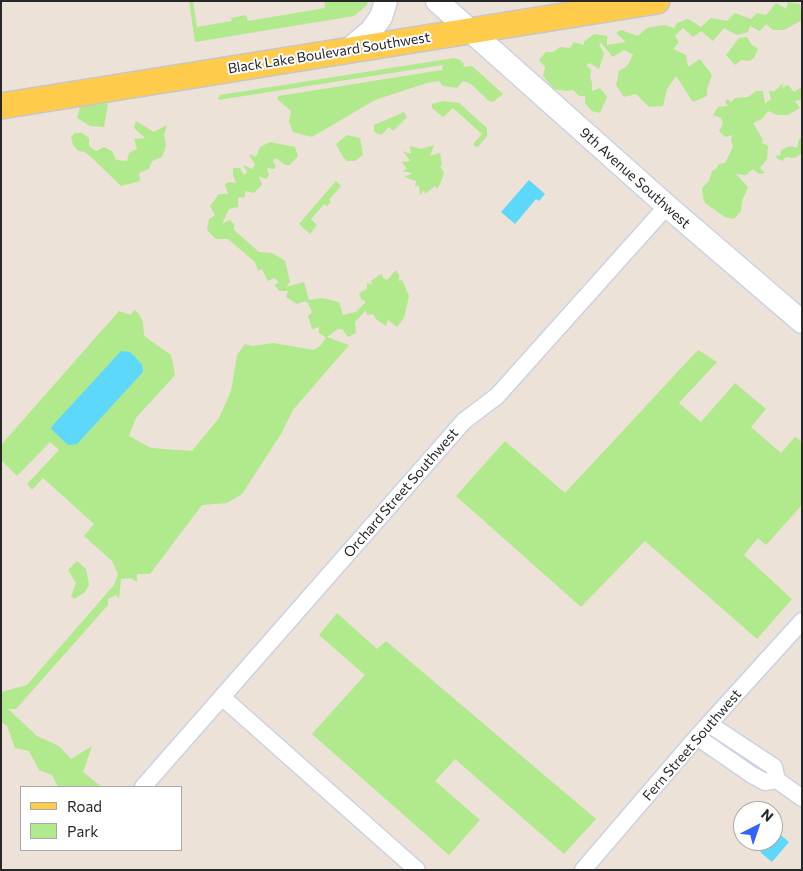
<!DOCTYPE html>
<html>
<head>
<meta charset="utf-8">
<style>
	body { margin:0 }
	#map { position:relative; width:803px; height:871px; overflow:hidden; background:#ece2d7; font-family:Commissioner,sans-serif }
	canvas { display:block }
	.frame { position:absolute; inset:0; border:2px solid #272727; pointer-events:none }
	.legend { position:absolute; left:20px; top:786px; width:162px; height:65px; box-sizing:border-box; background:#fff; border:1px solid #a9a9a9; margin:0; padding:6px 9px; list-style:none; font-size:15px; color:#272727 }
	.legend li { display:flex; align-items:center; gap:10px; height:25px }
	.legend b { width:25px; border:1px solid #a9a9a9 }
	.north { position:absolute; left:733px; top:801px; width:50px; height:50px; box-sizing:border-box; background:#fff; border:1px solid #a9a9a9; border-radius:50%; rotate:41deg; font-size:14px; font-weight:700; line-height:20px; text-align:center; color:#272727 }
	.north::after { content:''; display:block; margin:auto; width:18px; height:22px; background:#3161ff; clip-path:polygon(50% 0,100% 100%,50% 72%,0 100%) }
</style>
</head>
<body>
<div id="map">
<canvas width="803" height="871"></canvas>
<div class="frame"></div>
<ul class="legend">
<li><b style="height:6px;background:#fecb4a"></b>Road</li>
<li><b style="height:14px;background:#b1e98d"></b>Park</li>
</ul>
<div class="north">N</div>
</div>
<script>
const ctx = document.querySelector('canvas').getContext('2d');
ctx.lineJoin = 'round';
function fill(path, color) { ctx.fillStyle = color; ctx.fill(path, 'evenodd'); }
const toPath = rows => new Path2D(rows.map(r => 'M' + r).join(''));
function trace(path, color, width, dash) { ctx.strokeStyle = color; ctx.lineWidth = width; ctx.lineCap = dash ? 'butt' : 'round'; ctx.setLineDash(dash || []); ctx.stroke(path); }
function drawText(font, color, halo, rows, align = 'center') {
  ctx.font = font + ' Commissioner,sans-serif'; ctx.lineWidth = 4; ctx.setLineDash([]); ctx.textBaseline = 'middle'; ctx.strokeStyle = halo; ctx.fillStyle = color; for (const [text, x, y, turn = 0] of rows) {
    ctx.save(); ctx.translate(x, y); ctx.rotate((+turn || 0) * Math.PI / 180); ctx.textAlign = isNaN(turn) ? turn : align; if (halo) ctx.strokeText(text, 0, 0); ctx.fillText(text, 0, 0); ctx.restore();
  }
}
fill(toPath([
	[189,1,193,1,197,27,232,21,231,18,246,15,248,21,325,8,324,1,368,1,367,5,354,16,195,42],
	[788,2,800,4,802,20,784,30,773,30,766,24,760,31,750,26,748,32,737,35,724,28,713,41,701,31,693,37,683,28,675,36,679,42,673,49,686,55,688,67,700,59,712,75,707,89,707,96,693,102,676,76,667,89,663,106,649,107,636,94,624,97,616,85,619,71,627,66,633,55,624,50,613,57,601,43,599,45,604,53,599,69,590,63,586,65,591,70,590,78,592,82,592,91,600,88,607,97,600,113,592,111,585,103,585,96,579,96,573,90,566,91,554,89,543,76,545,67,539,60,546,52,553,52,560,47,570,48,574,42,584,45,584,42,594,34,607,36,607,45,626,42,616,33,621,30,638,36,647,28,664,25,674,28,677,23,688,19,701,27,711,18,727,21,735,13,751,19,757,13,766,15,776,3,786,9],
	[747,37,751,44,758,49,754,58,749,61,741,60,735,65,726,55,739,38],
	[454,58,460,60,464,64,463,67,472,66,503,94,493,102,489,101,471,84,463,81,457,88,443,86,439,81,427,83,375,100,312,137,293,132,289,122,291,111,277,99,279,96,442,70,443,65,218,100,220,95],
	[783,83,782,88,788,85,794,92,802,87,802,100,795,101,800,108,788,115,777,115,768,111,762,119,753,123,763,140,762,143,768,146,767,159,760,168,765,173,759,174,753,169,746,175,736,174,748,187,742,201,741,211,734,219,725,217,705,203,703,197,702,188,709,181,712,171,716,169,719,164,725,163,733,147,731,140,732,135,725,137,719,131,723,123,721,118,713,115,718,107,728,106,725,102,727,99,731,102,735,98,748,97,756,91,763,91,765,104,771,99,769,91,775,91],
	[95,99,108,104,104,127,90,126,77,118,80,107],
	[443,101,459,103,487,128,487,136,478,147,474,146,474,143,482,134,453,108,443,117,432,108,432,104],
	[404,112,407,117,393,131,389,127,381,135,374,132,374,125],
	[136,121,154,132,167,125,164,135,166,146,162,157,152,161,149,169,139,173,140,181,121,186,91,157,85,152,78,151,73,145,71,137,75,133,82,133,89,138,89,146,96,151,104,147,112,151,116,160,127,161,129,153,137,149,134,139,145,138,134,128],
	[347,135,360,138,363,155,355,161,347,161,343,157,336,144],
	[802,137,801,154,794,158,786,157,782,161,776,158,777,155,780,156,781,150,790,146,797,148,799,139],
	[270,142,295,147,298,156,290,165,285,165,276,158,273,161,276,167,274,169,267,168,269,175,266,179,259,176,262,185,254,193,245,191,245,197,238,198,238,207,229,209,222,224,230,220,234,224,234,230,259,252,272,253,285,261,290,282,286,287,304,282,309,300,322,298,339,302,343,315,356,312,366,302,361,299,359,293,367,289,367,283,372,285,371,281,379,275,382,274,383,278,387,280,396,270,399,275,399,281,402,280,409,296,404,318,397,327,388,320,386,326,376,319,373,314,367,315,366,310,355,322,356,333,348,337,342,329,338,329,327,337,349,345,293,410,281,434,242,494,227,503,202,505,150,574,137,574,137,582,130,578,121,579,119,599,116,595,108,599,108,605,16,709,8,709,37,736,59,746,71,759,92,746,83,772,102,787,58,787,52,775,39,770,29,751,15,748,7,726,1,722,1,692,27,685,114,585,118,574,112,561,84,536,94,524,43,478,32,490,27,484,59,450,50,442,17,476,1,460,1,445,119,311,131,315,134,310,139,314,143,322,144,336,171,355,175,375,136,418,129,436,151,448,192,451,219,418,231,391,237,355,245,344,253,346,273,343,314,350,320,346,326,338,319,333,319,327,312,329,308,316,312,312,308,303,305,301,297,304,286,297,288,291,279,291,275,285,279,282,274,278,268,281,262,269,258,271,255,262,228,239,216,239,207,230,209,219,215,215,210,206,219,194,228,194,225,184,229,182,236,183,233,175,233,168,240,168,244,175,247,172,243,165,252,169,255,165,249,154,256,157,260,147],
	[434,145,430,156,440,153,442,164,440,167,444,172,441,182,437,189,435,186,425,194,424,190,420,195,419,185,415,187,416,181,405,177,412,173,402,171,407,169,402,162,410,161,403,151,411,154,410,146,421,149],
	[336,181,341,186,329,200,331,202,327,206,324,204,311,219,317,225,310,234,299,224],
	[698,350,717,362,679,403,701,422,735,383,766,409,751,427,781,453,795,437,802,442,802,505,766,545,758,538,744,555,792,599,757,639,645,541,581,607,456,496,505,441,565,493],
	[77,561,86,569,89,585,84,593,74,599,71,596,76,583,68,570],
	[337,613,377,649,386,641,596,819,564,854,455,759,435,781,480,820,449,855,312,734,365,675,319,635]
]), '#b1e98d');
fill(toPath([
	[529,180,545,194,539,201,536,199,515,224,501,212],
	[121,351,130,352,142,364,143,372,77,444,68,445,51,429,53,425],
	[777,832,789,842,772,862,760,852,769,841,773,841,773,837]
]), '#5ed8fa');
const street = toPath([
	[222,697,417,870],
	[709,724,774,767,777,780],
	[697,737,752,775,765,782,777,780,802,798],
	[143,787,464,421,497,396,667,206],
	[583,870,697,737,802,621]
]);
const secondary = toPath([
	[437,1,667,206,802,322],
	[348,50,371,31,381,17,386,1]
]);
const primary = toPath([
	[1,106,657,1]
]);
trace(street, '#ccd1e3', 19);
trace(secondary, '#ccd1e3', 25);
trace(primary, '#c7c7c7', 28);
trace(street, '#fff', 16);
trace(secondary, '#fff', 22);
trace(primary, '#fecb4a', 25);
drawText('14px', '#272727', '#fff', [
	["Black Lake Boulevard Southwest",329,53,-9],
	["9th Avenue Southwest",635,178,42],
	["Orchard Street Southwest",401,493,-49],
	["Fern Street Southwest",692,745,-49]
]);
</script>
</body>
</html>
